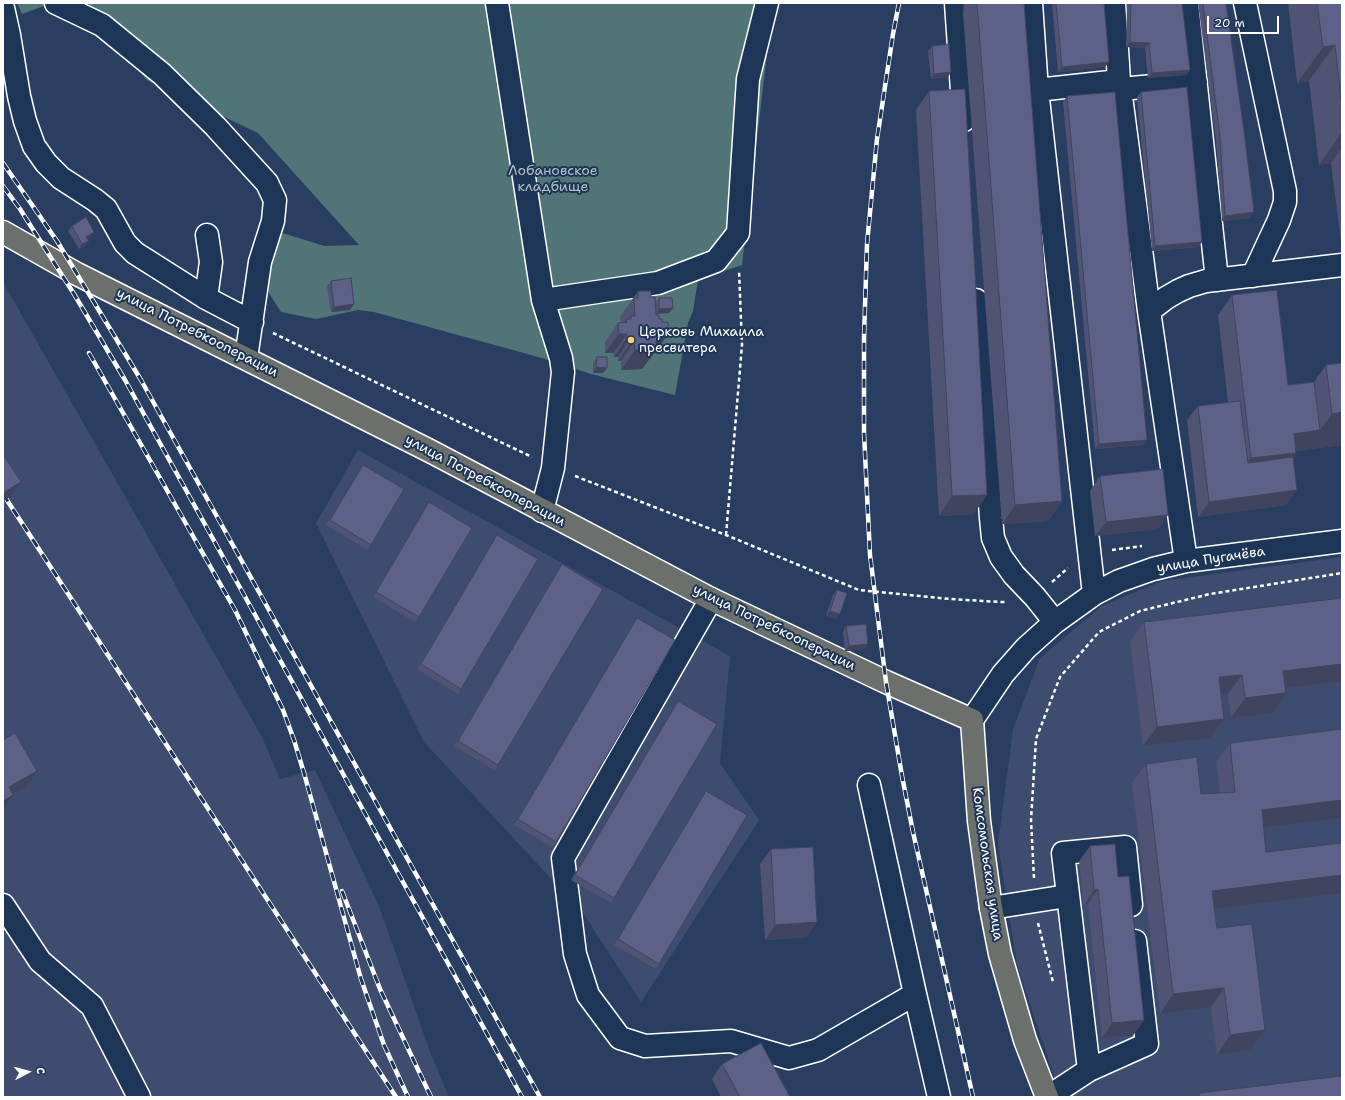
<!DOCTYPE html>
<html>
<head>
<meta charset="utf-8">
<style>
	body { margin:0 }
	#map { position:relative; width:1345px; height:1100px; overflow:hidden; background:#2a3e61; font-family:"Shantell Sans",sans-serif }
	canvas { display:block }
	.frame { position:absolute; inset:0; border:4px solid #fff; pointer-events:none }
	.north { position:absolute; left:8px; top:1052px; width:40px; height:40px; -webkit-text-stroke:3px #1d3557; paint-order:stroke; rotate:84deg; font-size:11px; font-weight:700; line-height:16px; text-align:center; color:#fff }
	.north::after { content:''; display:block; margin:auto; width:14px; height:18px; background:#fff; clip-path:polygon(50% 0,100% 100%,50% 72%,0 100%) }
	.scale { position:absolute; left:1207px; top:16px; width:72px; height:18px; box-sizing:border-box; border:2px solid #fff; border-top:0; padding-left:5px; font-size:12px; line-height:14px; white-space:nowrap; color:#fff; -webkit-text-stroke:3px #1d3557; paint-order:stroke }
</style>
</head>
<body>
<div id="map">
<canvas width="1345" height="1100"></canvas>
<div class="frame"></div>
<div class="north">С</div>
<div class="scale">20 m</div>
</div>
<script>
const ctx = document.querySelector('canvas').getContext('2d');
ctx.lineJoin = 'round';
function fill(path, color) { ctx.fillStyle = color; ctx.fill(path, 'evenodd'); }
const toPath = rows => new Path2D(rows.map(r => 'M' + r).join(''));
function trace(path, color, width, dash) { ctx.strokeStyle = color; ctx.lineWidth = width; ctx.lineCap = dash ? 'butt' : 'round'; ctx.setLineDash(dash || []); ctx.stroke(path); }
function drawText(font, color, halo, rows, align = 'center') {
  ctx.font = font + ' "Shantell Sans",sans-serif'; ctx.lineWidth = 4; ctx.setLineDash([]); ctx.textBaseline = 'middle'; ctx.strokeStyle = halo; ctx.fillStyle = color; for (const [text, x, y, turn = 0] of rows) {
    ctx.save(); ctx.translate(x, y); ctx.rotate((+turn || 0) * Math.PI / 180); ctx.textAlign = isNaN(turn) ? turn : align; if (halo) ctx.strokeText(text, 0, 0); ctx.fillText(text, 0, 0); ctx.restore();
  }
}
fill(toPath([
	[3,282,263,739,280,779,315,770,379,906,429,1049,449,1097,3,1097],
	[358,450,730,656,720,763,759,820,641,1002,583,913,424,742,316,523],
	[1342,557,1342,1097,1061,1097,1017,965,998,844,1013,729,1040,658,1102,606,1162,581]
]), '#3d4c6f');
fill(toPath([
	[17,3,52,3,22,14],
	[80,3,773,3,742,265,698,280,693,311,688,323,675,395,591,374,542,358,374,312,358,310,316,319,281,312,262,282,272,230,325,246,359,245,258,133,147,80]
]), '#517576');
const minor = toPath([
	[56,3,102,25,162,74,215,126,267,183,275,200,273,221,260,262,246,358],
	[497,3,543,300,561,358,563,372,553,468,542,511],
	[956,3,964,120],
	[1031,3,1037,90,1094,594],
	[1114,3,1119,81,1149,311,1186,561],
	[1187,3,1217,280],
	[1245,3,1285,191,1285,202,1279,220,1253,276],
	[3,8,9,35,19,96,25,121,34,146,46,163,61,178,95,200,106,209,125,243,135,253,206,298,252,322],
	[1121,89,1196,82],
	[1037,90,1119,81],
	[206,298,211,262,207,235],
	[543,300,658,283,716,261,738,233,748,79,767,3],
	[976,300,991,518,993,538,1001,557,1014,575,1035,597,1055,622],
	[1149,311,1166,298,1178,291,1189,286,1206,281,1342,265],
	[711,599,563,858,575,954,588,995,620,1038,645,1046,731,1041,789,1058,818,1050,915,994],
	[972,720,1003,674,1026,648,1055,622,1094,594,1119,581,1153,569,1186,561,1342,541],
	[869,785,915,994,939,1097],
	[3,905,40,961,92,1006,139,1097],
	[991,908,1067,896],
	[1089,1070,1063,853,1125,847,1131,905],
	[1048,1097,1089,1070,1147,1044,1135,941]
]);
const major = toPath([
	[3,232,77,274,430,451,711,599,886,682,972,720,979,821,991,908,1000,954,1025,1040,1047,1097]
]);
trace(minor, '#fff', 25);
trace(major, '#fff', 25);
trace(toPath([
	[273,333,532,457],
	[575,476,726,535,859,590,950,599,1000,602,1007,602],
	[726,535,742,345,739,270],
	[1112,550,1142,546],
	[1052,582,1068,568],
	[1034,878,1031,820,1036,739,1060,677,1099,632,1140,611,1210,594,1342,573],
	[1038,923,1053,982]
]), '#fff', 2.5, [4, 3]);
trace(minor, '#1d3557', 22);
trace(major, '#6b706d', 22);
const rail = toPath([
	[899,3,893,34,877,139,867,244,864,338,864,433,870,555,886,682,902,776,913,832,973,1097],
	[3,163,57,241,141,380,540,1097],
	[3,186,20,209,74,294,125,380,522,1097],
	[89,353,235,610,283,710,294,740,304,773,361,979,384,1045,408,1097],
	[3,494,396,1097],
	[342,891,380,989,431,1097]
]);
trace(rail, '#fff', 4.5);
trace(rail, '#1d3557', 3, [9]);
fill(toPath([
	[964,3,1024,3,1062,501,1048,521,1002,524,963,13],
	[1052,3,1104,3,1109,62,1105,67,1058,72],
	[1127,3,1182,3,1190,70,1186,75,1148,78,1145,48,1126,47],
	[1198,3,1226,3,1250,218,1222,221,1216,141],
	[1288,3,1342,3,1342,241,1341,242,1331,163,1319,165,1309,81,1297,83],
	[932,46,948,77,931,79,928,51],
	[929,91,974,514,939,516,916,110],
	[1141,92,1202,242,1198,247,1152,251,1137,97],
	[1067,96,1144,445,1095,449,1063,102],
	[72,226,91,237,87,239,85,246,79,249,68,231],
	[331,281,350,310,331,312,327,286],
	[638,291,651,297,656,315,662,322,669,333,655,353,654,353,642,369,621,370,621,361,618,361,618,357,614,357,613,353,605,353,605,342,618,323,621,322,620,317],
	[1232,295,1288,385,1314,382,1326,365,1342,363,1342,445,1296,451,1296,453,1293,457,1286,505,1198,517,1187,420,1198,406,1228,402,1218,315],
	[659,298,669,313,656,314,655,303],
	[597,357,607,368,603,373,593,373,593,362],
	[363,465,371,545,368,550,326,525],
	[1100,476,1158,529,1095,536,1090,491],
	[429,502,419,617,415,622,373,597],
	[497,535,461,689,458,694,417,669],
	[562,564,498,765,495,770,454,746],
	[837,590,837,619,826,616,833,595],
	[1342,598,1342,681,1286,688,1286,693,1273,713,1231,718,1228,694,1221,695,1224,719,1210,738,1143,746,1130,641,1144,622],
	[637,618,556,842,552,847,514,825],
	[846,626,865,649,845,651,843,632],
	[678,701,614,898,611,903,571,880],
	[1342,729,1342,818,1264,827,1266,852,1342,843,1342,893,1215,909,1217,928,1265,1030,1251,1049,1217,1055,1211,1007,1160,1014,1132,783,1146,764,1201,794,1220,793,1216,762,1230,743],
	[706,791,659,964,656,969,614,945],
	[1090,846,1118,877,1144,1020,1133,1035,1102,1038,1088,904,1084,905,1079,861],
	[771,849,807,937,765,940,760,864],
	[722,1064,790,1097,721,1097,712,1079]
]), '#505374');
fill(toPath([
	[1130,42,1149,43,1145,48,1126,47],
	[1335,45,1309,81,1297,83,1323,47],
	[1109,62,1105,67,1058,72,1062,67],
	[1190,70,1186,75,1148,78,1152,73],
	[951,72,948,77,931,79,934,74],
	[1342,132,1342,148,1331,163,1319,165],
	[1254,212,1250,218,1222,221,1225,216],
	[94,232,91,237,83,242,86,237],
	[89,241,85,246,79,249,82,244],
	[1202,242,1198,247,1152,251,1155,246],
	[354,304,350,310,331,312,334,307],
	[673,308,669,313,656,314,659,309],
	[669,333,655,353,654,353,642,369,621,370,635,350,659,336,662,334],
	[619,334,627,334,613,353,605,353],
	[631,337,618,357,614,357,627,338],
	[631,342,634,342,621,361,618,361],
	[596,367,607,368,603,373,593,373],
	[1342,412,1342,445,1281,453,1294,434,1320,430,1332,414],
	[1147,440,1144,445,1095,449,1099,444],
	[1296,453,1283,472,1237,477,1251,458],
	[21,482,10,497,3,501,3,493],
	[1297,490,1286,505,1198,517,1209,502],
	[987,495,974,514,939,516,952,496],
	[1062,501,1048,521,1002,524,1015,505],
	[1168,515,1158,529,1095,536,1106,522],
	[830,611,840,614,837,619,826,616],
	[868,644,865,649,845,651,849,646],
	[1342,664,1342,681,1270,690,1283,671],
	[1242,675,1228,694,1205,697,1219,677],
	[1286,693,1273,713,1231,718,1245,698],
	[1224,719,1210,738,1143,746,1157,727],
	[37,771,26,786,3,799,9,787],
	[13,795,3,810,3,801],
	[1342,800,1342,818,1248,829,1262,810],
	[1342,875,1342,893,1199,911,1212,891],
	[1098,889,1088,904,1084,905,1094,890],
	[817,922,807,937,765,940,775,925],
	[1224,988,1211,1007,1160,1014,1173,994],
	[1144,1020,1133,1035,1102,1038,1112,1023],
	[1265,1030,1251,1049,1217,1055,1230,1035]
]), '#41445e');
const building = toPath([
	[977,3,1024,3,1062,501,1015,505,977,3],
	[1056,3,1104,3,1109,62,1062,67,1056,3],
	[1131,3,1182,3,1190,70,1152,73,1149,43,1130,42,1131,3],
	[1203,3,1226,3,1244,131,1254,212,1225,216,1220,136,1203,3],
	[1317,3,1342,3,1342,108,1335,45,1323,47,1317,3],
	[949,44,951,72,934,74,932,46,949,44],
	[1187,87,1202,242,1155,246,1141,92,1187,87],
	[965,89,987,495,952,496,929,91,965,89],
	[1115,92,1147,440,1099,444,1067,96,1115,92],
	[86,217,94,232,86,237,89,241,82,244,72,226,86,217],
	[351,278,354,304,334,307,331,281,351,278],
	[1277,290,1288,385,1314,382,1320,430,1294,434,1296,453,1251,458,1232,295,1277,290],
	[638,291,651,291,651,297,655,297,656,315,659,315,659,319,662,319,662,322,668,322,669,333,662,334,662,336,659,336,659,341,656,341,656,350,635,350,634,342,631,342,631,337,627,338,627,334,619,334,618,323,627,322,626,319,631,319,631,316,635,316,634,298,638,298,638,291],
	[659,298,672,298,673,308,659,309,659,298],
	[597,357,607,357,607,368,596,367,597,357],
	[1342,363,1342,412,1332,414,1326,365,1342,363],
	[1240,401,1248,463,1293,457,1297,490,1209,502,1198,406,1240,401],
	[3,454,21,482,3,493,3,454],
	[363,465,404,489,371,545,330,520,363,465],
	[1163,469,1168,515,1106,522,1100,476,1163,469],
	[429,502,472,528,419,617,376,592,429,502],
	[497,535,538,559,461,689,421,664,497,535],
	[562,564,603,589,498,765,458,741,562,564],
	[837,590,847,593,840,614,830,611,837,590],
	[1342,598,1342,664,1283,671,1286,693,1245,698,1242,675,1219,677,1224,719,1157,727,1144,622,1342,598],
	[637,618,675,640,556,842,518,819,637,618],
	[866,624,868,644,849,646,846,626,866,624],
	[678,701,717,724,614,898,575,875,678,701],
	[1342,729,1342,800,1262,810,1266,852,1342,843,1342,875,1212,891,1217,928,1252,924,1265,1030,1230,1035,1224,988,1173,994,1146,764,1197,757,1201,794,1235,792,1230,743,1342,729],
	[15,733,37,771,9,787,13,795,3,801,3,740,15,733],
	[706,791,747,815,659,964,618,939,706,791],
	[1115,844,1118,877,1129,876,1144,1020,1112,1023,1098,889,1094,890,1090,846,1115,844],
	[813,847,817,922,775,925,771,849,813,847],
	[761,1043,790,1097,740,1097,722,1064,761,1043],
	[1342,1076,1342,1097,1199,1097,1199,1093,1342,1076]
]);
fill(building, '#5d6187');
trace(building, '#41445e', 1);
for (const [x, y, r, color] of [
	[631,340,4,"#ffd166"]
]) { const dot = new Path2D(); dot.arc(x, y, r, 0, 2 * Math.PI); ctx.fillStyle = color; ctx.fill(dot); trace(dot, '#1d3557', 1.5); }
drawText('14px', '#b1c1c1', '#1d3557', [
	["Лобановское",553,171],
	["кладбище",553,187]
]);
drawText('14px', '#fff', '#1d3557', [
	["Церковь Михаила",639,332],
	["пресвитера",639,348]
], 'left');
drawText('14px', '#fff', '#1d3557', [
	["улица Потребкооперации",197,333,27],
	["улица Потребкооперации",485,481,28],
	["улица Пугачёва",1211,560,-9],
	["улица Потребкооперации",774,628,26],
	["Комсомольская улица",987,864,82]
]);
</script>
</body>
</html>
